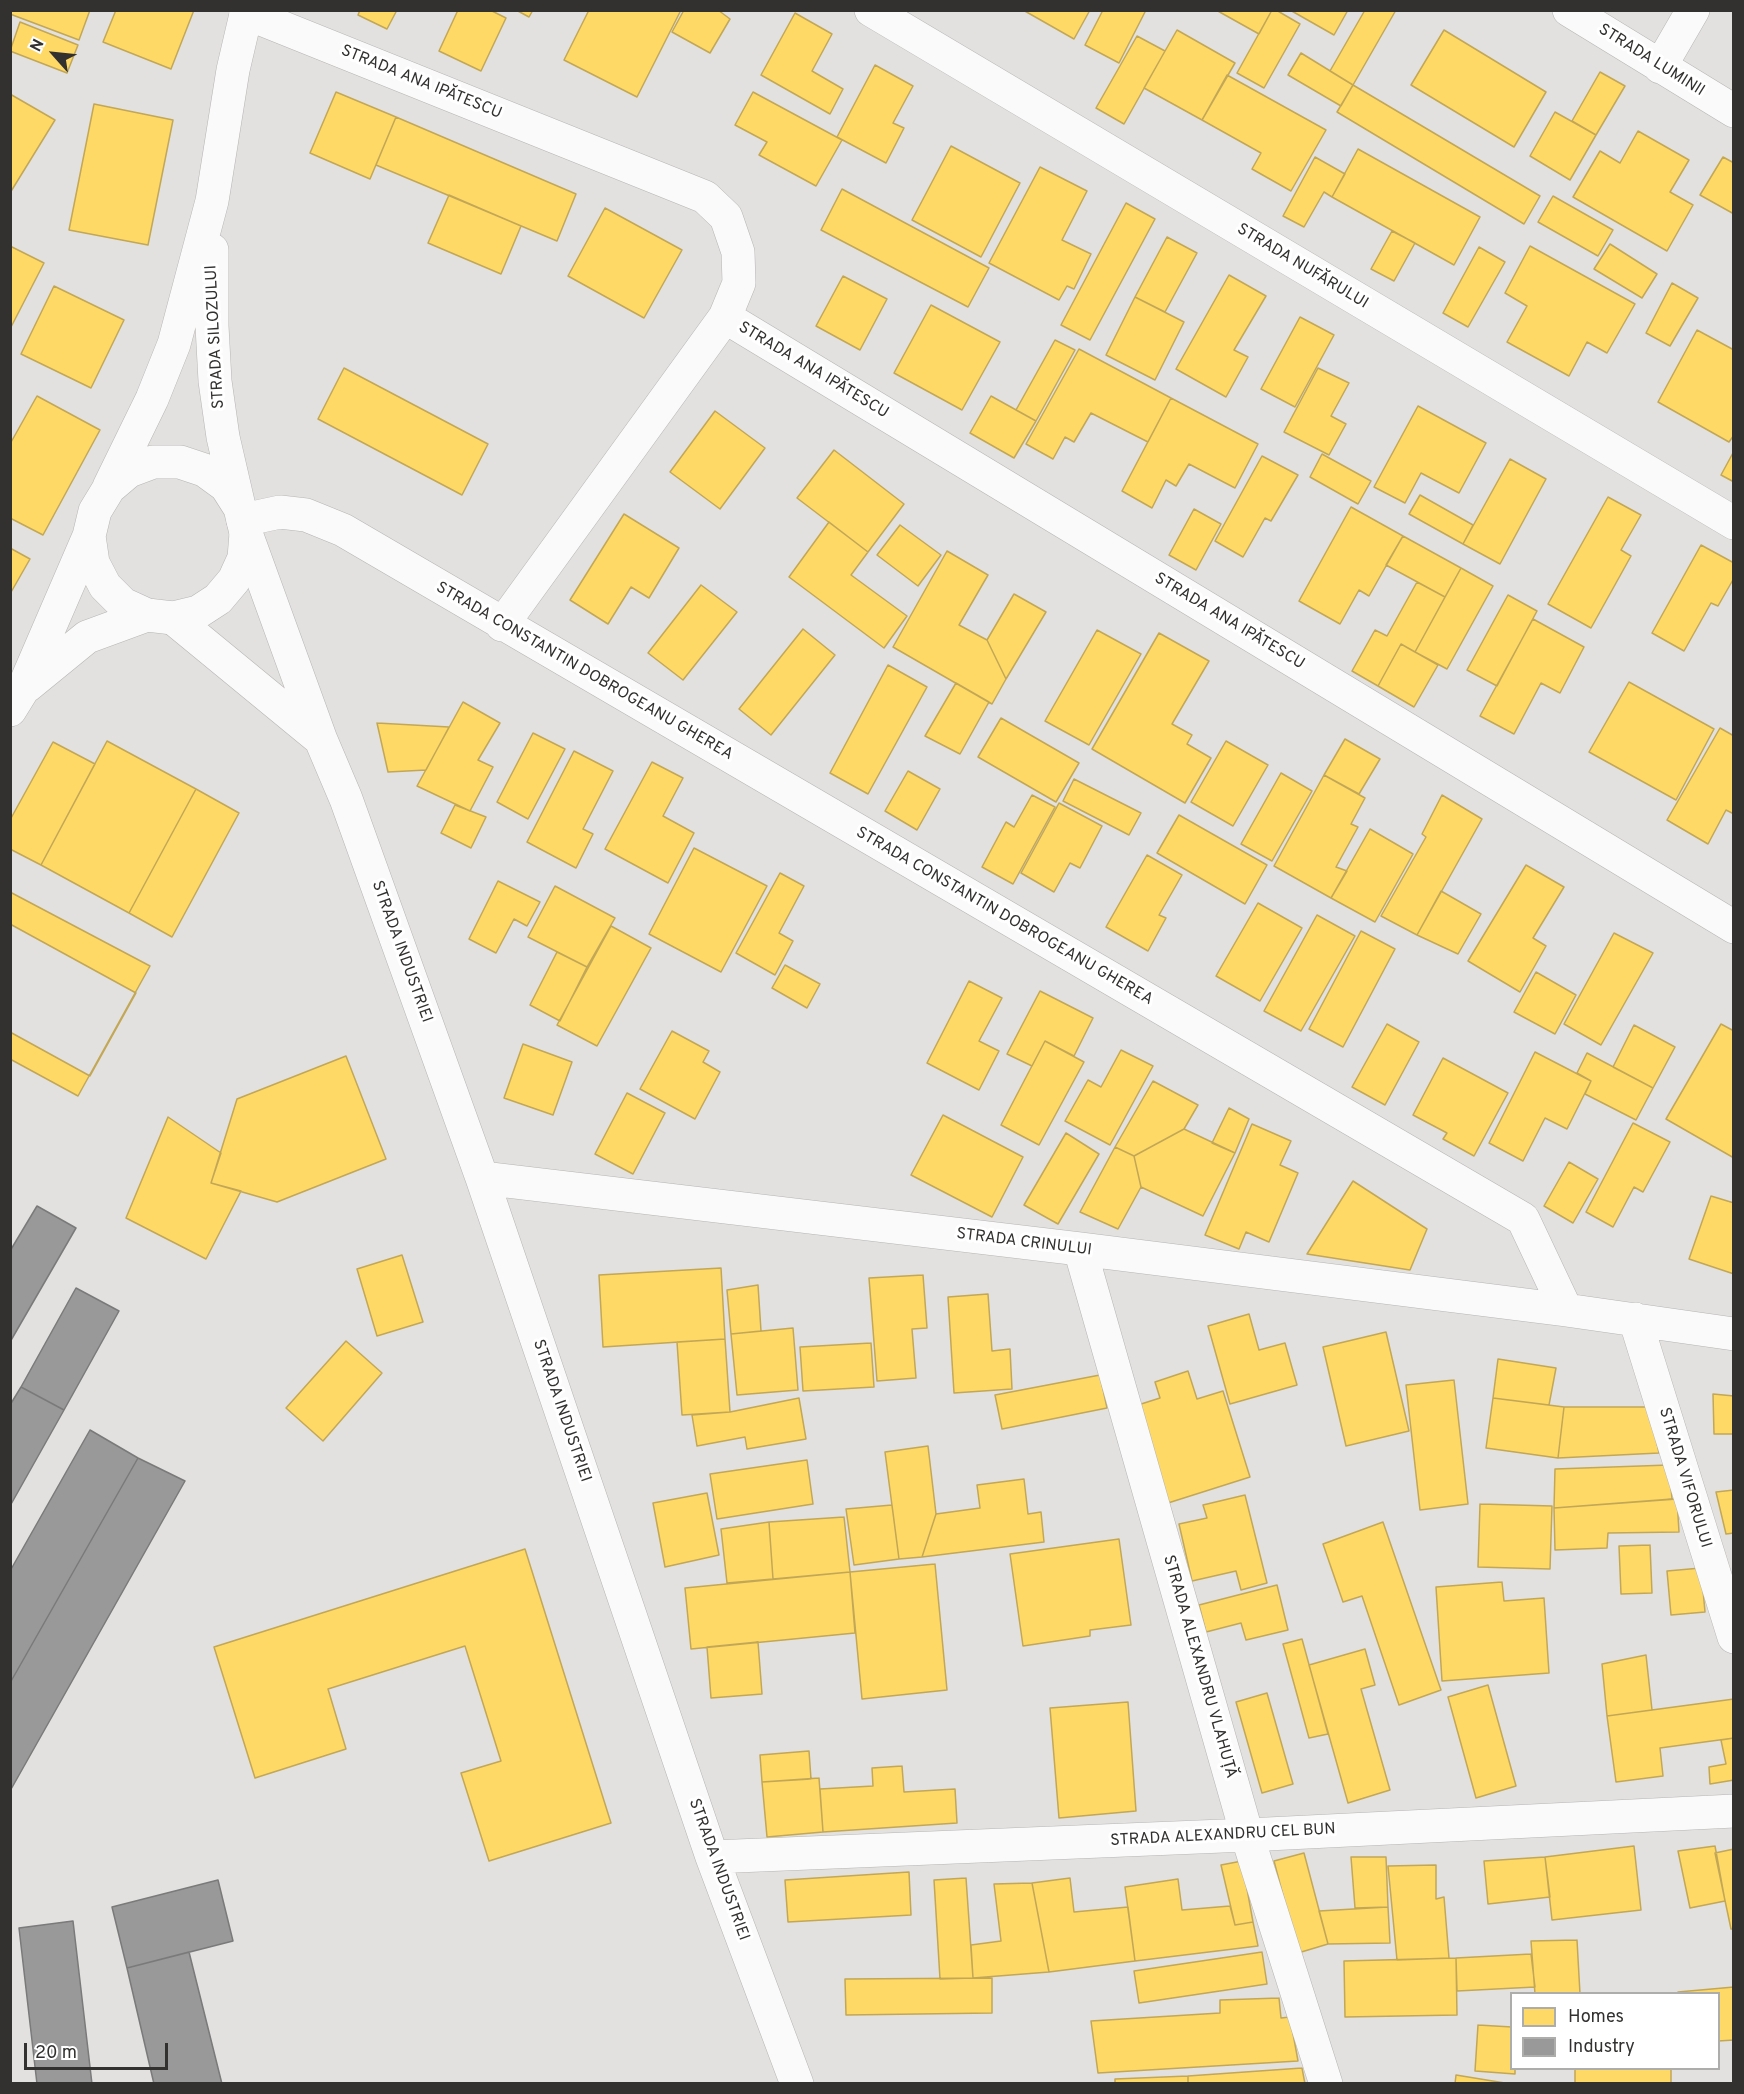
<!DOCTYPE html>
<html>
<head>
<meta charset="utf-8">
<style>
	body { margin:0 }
	#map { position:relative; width:1744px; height:2094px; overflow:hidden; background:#e2e1df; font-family:Overpass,sans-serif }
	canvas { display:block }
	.frame { position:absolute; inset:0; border:12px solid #323130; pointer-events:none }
	.legend { position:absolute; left:1510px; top:1992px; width:210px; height:78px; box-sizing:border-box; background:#fff; border:2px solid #adadac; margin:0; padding:8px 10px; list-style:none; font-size:18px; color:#323130 }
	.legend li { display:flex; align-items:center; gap:12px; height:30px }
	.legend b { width:30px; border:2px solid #adadac }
	.north { position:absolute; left:24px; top:24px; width:60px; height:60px; -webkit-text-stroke:4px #fff; paint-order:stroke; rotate:297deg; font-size:16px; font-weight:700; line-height:24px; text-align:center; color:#323130 }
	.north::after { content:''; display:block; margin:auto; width:21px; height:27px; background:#323130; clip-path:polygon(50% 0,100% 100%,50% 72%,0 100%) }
	.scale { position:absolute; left:24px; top:2043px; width:144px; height:27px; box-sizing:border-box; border:3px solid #323130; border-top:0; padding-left:8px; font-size:18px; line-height:21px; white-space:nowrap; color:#323130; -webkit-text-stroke:4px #fff; paint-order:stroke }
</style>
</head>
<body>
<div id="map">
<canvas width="1744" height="2094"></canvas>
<div class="frame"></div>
<ul class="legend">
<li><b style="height:16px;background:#ffd966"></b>Homes</li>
<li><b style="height:16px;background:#999"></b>Industry</li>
</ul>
<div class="north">N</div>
<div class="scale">20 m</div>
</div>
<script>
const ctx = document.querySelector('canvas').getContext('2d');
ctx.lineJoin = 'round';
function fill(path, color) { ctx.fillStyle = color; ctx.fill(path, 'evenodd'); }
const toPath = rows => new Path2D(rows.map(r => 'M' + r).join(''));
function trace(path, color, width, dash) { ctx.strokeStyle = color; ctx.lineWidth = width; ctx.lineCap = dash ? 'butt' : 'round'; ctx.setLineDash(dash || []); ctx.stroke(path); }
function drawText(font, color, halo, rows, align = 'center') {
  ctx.font = font + ' Overpass,sans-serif'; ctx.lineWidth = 6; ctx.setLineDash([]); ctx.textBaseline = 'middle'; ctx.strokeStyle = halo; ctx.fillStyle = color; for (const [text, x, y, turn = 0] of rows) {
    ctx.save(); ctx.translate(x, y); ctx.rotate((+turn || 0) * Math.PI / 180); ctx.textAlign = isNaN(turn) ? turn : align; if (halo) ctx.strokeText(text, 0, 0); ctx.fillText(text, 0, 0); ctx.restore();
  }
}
const homes = toPath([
	[11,10,90,10,79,40,10,14,11,10],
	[116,10,194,10,171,69,103,42,116,10],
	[360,10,397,10,387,29,358,15,360,10],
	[458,10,490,10,506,18,481,71,439,51,458,10],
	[516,10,533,10,529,17,516,10],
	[589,10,681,10,637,97,564,60,589,10],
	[684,10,718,10,730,19,710,53,672,32,684,10],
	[1023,10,1090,10,1074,39,1023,10],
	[1103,10,1146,10,1119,63,1085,45,1103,10],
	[1216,10,1272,10,1259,34,1216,10],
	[1272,10,1276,10,1300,24,1264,88,1237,73,1272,10],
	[1290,10,1348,10,1334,35,1290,10],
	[1365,10,1396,10,1353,85,1330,71,1365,10],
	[795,13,832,34,812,71,843,89,830,114,761,75,795,13],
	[20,22,78,45,67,73,10,51,20,22],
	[1177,30,1235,63,1202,120,1144,88,1177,30],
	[1444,30,1546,92,1514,147,1411,85,1444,30],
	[1137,36,1165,51,1124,124,1096,108,1137,36],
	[1301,53,1353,85,1341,106,1288,75,1301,53],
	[875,65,913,86,893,123,904,128,886,163,837,137,875,65],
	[1600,72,1625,86,1596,135,1572,121,1600,72],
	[1227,75,1326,130,1291,191,1252,169,1261,153,1202,120,1227,75],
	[1353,85,1540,196,1524,224,1337,112,1353,85],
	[336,92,396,117,370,179,310,153,336,92],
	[753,92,842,140,816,186,759,155,767,142,735,125,753,92],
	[10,94,55,120,10,193,10,94],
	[94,104,173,120,148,245,69,230,94,104],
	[1555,112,1596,135,1570,180,1530,156,1555,112],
	[396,117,576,194,557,241,376,165,396,117],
	[1638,131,1689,160,1670,192,1693,205,1667,251,1573,197,1600,151,1620,163,1638,131],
	[951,146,1020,183,981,257,912,220,951,146],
	[1358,149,1480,217,1454,265,1332,197,1358,149],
	[1315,157,1345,174,1332,197,1324,192,1304,227,1283,216,1315,157],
	[1723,157,1734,163,1734,214,1700,195,1723,157],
	[1040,167,1087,191,1062,240,1091,254,1074,289,1067,286,1059,300,989,263,1040,167],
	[842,189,989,268,968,307,821,230,842,189],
	[449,195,521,226,501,274,428,243,449,195],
	[1553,196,1613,230,1598,256,1538,222,1553,196],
	[1126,203,1155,219,1090,340,1061,325,1126,203],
	[605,208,682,250,644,318,568,276,605,208],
	[1392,231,1415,243,1394,281,1371,269,1392,231],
	[1167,237,1197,253,1165,312,1135,297,1167,237],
	[1610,244,1657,274,1642,298,1594,269,1610,244],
	[10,246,44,263,10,329,10,246],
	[1530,246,1635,304,1607,353,1587,342,1569,376,1507,342,1527,306,1505,293,1530,246],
	[1479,247,1505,262,1468,327,1443,313,1479,247],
	[1229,275,1266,296,1234,350,1248,357,1226,397,1176,369,1229,275],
	[843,276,887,299,860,350,816,326,843,276],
	[1672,283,1698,298,1670,346,1646,333,1672,283],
	[54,286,124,320,91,388,21,354,54,286],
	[1135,297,1184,322,1155,380,1106,355,1135,297],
	[931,305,1000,342,962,410,894,373,931,305],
	[1300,317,1334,335,1295,407,1261,389,1300,317],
	[1697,330,1734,350,1734,435,1729,442,1658,402,1697,330],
	[1055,340,1075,350,1036,421,1016,410,1055,340],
	[1079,349,1171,398,1148,442,1091,413,1074,442,1065,437,1053,459,1026,444,1079,349],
	[344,368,488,444,462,495,318,419,344,368],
	[1318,368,1349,383,1331,416,1346,424,1329,455,1284,432,1318,368],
	[37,396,100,430,43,535,10,518,10,444,37,396],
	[991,396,1036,421,1014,458,970,433,991,396],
	[1171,398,1258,444,1235,488,1189,464,1176,486,1166,480,1152,508,1122,491,1171,398],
	[1418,406,1486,443,1459,493,1421,473,1405,503,1374,487,1418,406],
	[715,411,765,448,720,509,670,472,715,411],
	[834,450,904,504,868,552,797,498,834,450],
	[1734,451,1734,482,1721,475,1734,451],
	[1322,454,1371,481,1358,504,1310,477,1322,454],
	[1262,456,1298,475,1271,521,1265,518,1243,557,1215,541,1262,456],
	[1510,459,1546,479,1500,564,1463,544,1510,459],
	[1420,495,1473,525,1463,544,1409,514,1420,495],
	[1608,497,1641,515,1621,550,1631,556,1591,628,1548,604,1608,497],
	[1351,507,1403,536,1369,596,1359,590,1340,624,1299,601,1351,507],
	[1194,509,1221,524,1196,570,1169,555,1194,509],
	[624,514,679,548,649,598,631,587,608,624,570,600,624,514],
	[829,522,868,552,851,575,907,616,884,648,789,577,829,522],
	[900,525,941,555,918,586,877,555,900,525],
	[1403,536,1461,568,1445,597,1386,565,1403,536],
	[1701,545,1734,563,1734,578,1718,606,1711,603,1684,651,1652,633,1701,545],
	[10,548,30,559,10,594,10,548],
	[947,551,988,575,959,625,987,640,1006,679,992,704,893,647,947,551],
	[1461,568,1493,586,1447,669,1415,652,1461,568],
	[1417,582,1445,597,1415,652,1401,644,1378,686,1352,671,1375,630,1387,636,1417,582],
	[701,585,737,612,683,680,648,653,701,585],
	[1014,594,1046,612,1006,679,987,640,1014,594],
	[1508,595,1537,611,1497,686,1467,670,1508,595],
	[1533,619,1584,647,1560,693,1541,683,1514,734,1480,716,1533,619],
	[803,629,835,655,771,735,739,709,803,629],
	[1097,630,1141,654,1089,745,1045,721,1097,630],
	[1159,633,1209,661,1172,724,1192,735,1187,744,1211,758,1185,803,1092,749,1159,633],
	[1401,644,1438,665,1414,707,1378,686,1401,644],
	[888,665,927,687,868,794,830,773,888,665],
	[1629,682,1714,729,1676,800,1589,752,1629,682],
	[956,683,989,702,960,754,925,736,956,683],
	[463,702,500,723,478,760,493,767,470,811,417,786,463,702],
	[1001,718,1079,763,1056,802,978,757,1001,718],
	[377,723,449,727,426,770,388,772,377,723],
	[1720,728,1734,736,1734,814,1726,810,1708,844,1667,820,1720,728],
	[533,733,565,749,528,819,497,802,533,733],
	[1345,739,1380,759,1359,794,1324,775,1345,739],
	[107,741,196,789,129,913,41,865,107,741],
	[1226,741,1268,765,1233,826,1191,802,1226,741],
	[53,742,95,764,41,865,10,849,10,820,53,742],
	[574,751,613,771,583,829,593,834,576,868,527,842,574,751],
	[652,762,683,778,663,816,694,833,668,883,605,849,652,762],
	[908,771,940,789,917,830,885,811,908,771],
	[1281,773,1312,791,1272,861,1241,844,1281,773],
	[1324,775,1365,798,1351,824,1358,827,1336,867,1347,871,1331,898,1274,866,1324,775],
	[1074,779,1141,813,1129,835,1063,801,1074,779],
	[196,789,239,813,172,937,129,913,196,789],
	[1032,795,1055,807,1013,884,982,867,1006,822,1014,827,1032,795],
	[1442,795,1482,819,1417,935,1381,916,1426,837,1422,834,1442,795],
	[1059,803,1102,826,1080,868,1070,863,1054,892,1021,873,1059,803],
	[455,805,486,817,471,848,441,833,455,805],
	[1179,815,1267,865,1245,904,1157,853,1179,815],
	[1370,829,1413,854,1375,922,1331,898,1370,829],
	[694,848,767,886,721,972,649,934,694,848],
	[1147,855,1182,875,1159,915,1166,918,1148,951,1106,927,1147,855],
	[1526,865,1564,887,1533,938,1546,946,1520,992,1468,961,1526,865],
	[780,873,804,886,779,933,793,941,775,975,736,953,780,873],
	[498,881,540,902,527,926,514,919,496,953,469,939,498,881],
	[555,886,615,918,587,967,528,937,555,886],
	[1441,891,1481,914,1458,954,1417,935,1441,891],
	[10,892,150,966,78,1096,10,1059,10,892],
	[1258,903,1302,928,1260,1001,1216,976,1258,903],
	[1317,915,1355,936,1301,1031,1264,1011,1317,915],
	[10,924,136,993,90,1076,10,1032,10,924],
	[611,926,651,948,597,1046,557,1025,611,926],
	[1361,931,1395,949,1343,1047,1309,1029,1361,931],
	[1614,933,1653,953,1601,1045,1564,1024,1614,933],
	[557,952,587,967,560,1021,530,1005,557,952],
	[785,965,820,984,807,1008,772,988,785,965],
	[1536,972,1576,995,1555,1034,1514,1012,1536,972],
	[969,981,1002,998,979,1041,999,1051,979,1090,927,1063,969,981],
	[1040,991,1093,1018,1074,1056,1045,1041,1032,1066,1007,1054,1040,991],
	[1387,1024,1419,1042,1385,1105,1352,1087,1387,1024],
	[1721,1024,1734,1031,1734,1158,1666,1119,1721,1024],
	[1634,1025,1675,1047,1653,1088,1613,1067,1634,1025],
	[672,1031,709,1051,703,1062,720,1072,695,1119,640,1089,672,1031],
	[1045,1041,1084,1062,1039,1145,1001,1125,1045,1041],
	[523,1044,572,1062,553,1115,504,1098,523,1044],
	[1121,1050,1153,1066,1110,1145,1065,1121,1088,1080,1101,1087,1121,1050],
	[1535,1052,1591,1081,1567,1129,1545,1118,1523,1161,1489,1143,1535,1052],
	[1587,1053,1653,1088,1636,1120,1585,1094,1591,1081,1577,1073,1587,1053],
	[346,1056,386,1159,277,1202,211,1183,237,1099,346,1056],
	[1443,1058,1508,1093,1474,1156,1443,1139,1447,1133,1413,1115,1443,1058],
	[1153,1081,1198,1105,1184,1129,1134,1156,1115,1147,1153,1081],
	[627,1093,665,1113,633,1174,595,1154,627,1093],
	[1229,1108,1249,1119,1235,1153,1212,1143,1229,1108],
	[943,1115,1023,1157,992,1217,911,1175,943,1115],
	[168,1117,221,1153,211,1183,241,1191,206,1259,126,1218,168,1117],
	[1633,1123,1670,1142,1643,1192,1634,1187,1613,1227,1586,1212,1633,1123],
	[1252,1124,1291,1141,1280,1165,1298,1173,1269,1242,1246,1232,1239,1249,1205,1235,1252,1124],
	[1184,1129,1235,1153,1203,1216,1141,1187,1134,1156,1184,1129],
	[1066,1133,1099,1154,1058,1224,1024,1205,1066,1133],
	[1115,1147,1134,1156,1141,1187,1118,1229,1080,1212,1115,1147],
	[1569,1162,1598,1179,1573,1223,1544,1206,1569,1162],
	[1353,1181,1427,1229,1410,1270,1307,1254,1353,1181],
	[1711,1196,1734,1203,1734,1274,1689,1259,1711,1196],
	[402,1255,423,1322,377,1336,357,1269,402,1255],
	[721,1268,725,1339,603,1347,599,1275,721,1268],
	[923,1275,927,1328,912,1329,916,1378,877,1381,869,1278,923,1275],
	[758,1285,761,1331,731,1334,727,1290,758,1285],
	[988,1294,992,1351,1010,1349,1012,1389,954,1393,948,1297,988,1294],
	[1249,1314,1259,1350,1285,1343,1297,1385,1230,1404,1208,1326,1249,1314],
	[793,1328,798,1390,737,1395,731,1334,793,1328],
	[1386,1332,1409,1431,1346,1446,1323,1347,1386,1332],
	[725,1339,730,1412,682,1415,677,1342,725,1339],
	[346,1341,382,1373,323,1441,286,1408,346,1341],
	[871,1343,874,1387,803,1391,800,1347,871,1343],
	[1498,1359,1556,1368,1549,1405,1493,1398,1498,1359],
	[1188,1371,1197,1399,1223,1391,1250,1477,1168,1503,1138,1405,1160,1398,1155,1382,1188,1371],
	[1100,1375,1107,1408,1002,1429,995,1395,1100,1375],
	[1454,1380,1468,1504,1420,1510,1406,1385,1454,1380],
	[1713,1394,1734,1396,1734,1434,1714,1434,1713,1394],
	[799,1398,806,1439,747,1449,745,1437,697,1446,692,1415,730,1412,799,1398],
	[1493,1398,1564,1407,1558,1458,1486,1448,1493,1398],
	[1564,1407,1650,1407,1659,1453,1558,1458,1564,1407],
	[928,1446,936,1514,922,1557,899,1559,885,1452,928,1446],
	[807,1460,813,1504,717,1519,710,1474,807,1460],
	[1669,1465,1672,1499,1554,1508,1555,1469,1669,1465],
	[1024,1479,1028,1514,1041,1512,1044,1542,922,1557,936,1514,980,1508,977,1485,1024,1479],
	[1734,1490,1734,1533,1726,1534,1716,1492,1734,1490],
	[707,1493,719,1555,665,1567,653,1503,707,1493],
	[1245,1495,1267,1583,1241,1590,1236,1571,1192,1581,1179,1524,1207,1518,1203,1505,1245,1495],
	[1677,1499,1679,1532,1608,1533,1607,1548,1555,1550,1554,1508,1677,1499],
	[1480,1504,1552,1506,1550,1569,1478,1567,1480,1504],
	[892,1505,899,1559,854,1565,846,1509,892,1505],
	[844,1517,850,1572,773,1579,769,1522,844,1517],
	[769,1522,773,1579,727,1583,721,1529,769,1522],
	[1383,1522,1441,1690,1399,1705,1362,1596,1343,1602,1323,1544,1383,1522],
	[1119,1539,1131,1625,1090,1630,1090,1636,1023,1646,1010,1554,1119,1539],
	[1650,1545,1652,1593,1621,1594,1619,1546,1650,1545],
	[525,1549,611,1823,489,1861,461,1773,501,1761,465,1646,328,1689,346,1749,255,1778,214,1647,525,1549],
	[935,1564,947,1690,862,1699,850,1572,935,1564],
	[1701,1568,1705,1612,1671,1615,1667,1571,1701,1568],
	[850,1572,855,1633,691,1649,685,1588,850,1572],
	[1502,1582,1504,1601,1544,1598,1549,1673,1442,1681,1436,1587,1502,1582],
	[1277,1585,1288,1630,1246,1640,1241,1623,1206,1632,1199,1605,1277,1585],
	[1302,1639,1328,1734,1309,1738,1283,1644,1302,1639],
	[758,1642,762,1694,711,1698,707,1647,758,1642],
	[1365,1649,1375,1685,1361,1689,1390,1790,1348,1803,1309,1665,1365,1649],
	[1646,1655,1652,1710,1607,1716,1602,1664,1646,1655],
	[1488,1685,1516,1786,1476,1798,1448,1697,1488,1685],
	[1267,1693,1293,1784,1262,1793,1236,1702,1267,1693],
	[1734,1699,1734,1738,1660,1748,1663,1776,1616,1782,1607,1716,1734,1699],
	[1128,1702,1136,1811,1059,1818,1050,1708,1128,1702],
	[1734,1738,1734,1780,1710,1784,1709,1767,1726,1764,1721,1740,1734,1738],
	[809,1751,811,1779,762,1782,760,1755,809,1751],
	[902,1766,904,1792,955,1789,957,1823,823,1832,820,1789,873,1786,872,1768,902,1766],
	[819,1778,823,1832,767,1837,762,1782,819,1778],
	[1634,1846,1641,1910,1552,1920,1545,1857,1634,1846],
	[1715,1846,1725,1901,1690,1908,1678,1851,1715,1846],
	[1734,1849,1734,1929,1731,1929,1715,1853,1734,1849],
	[1304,1853,1328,1944,1298,1953,1274,1861,1304,1853],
	[1351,1857,1386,1857,1388,1907,1355,1908,1351,1857],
	[1545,1857,1550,1897,1488,1904,1484,1861,1545,1857],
	[1242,1861,1253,1922,1235,1925,1221,1865,1242,1861],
	[1436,1865,1436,1899,1444,1897,1449,1958,1397,1960,1388,1866,1436,1865],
	[909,1872,911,1915,788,1922,785,1880,909,1872],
	[966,1878,973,1978,940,1979,934,1880,966,1878],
	[1070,1878,1074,1912,1128,1907,1135,1961,1049,1972,1032,1883,1070,1878],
	[1178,1879,1182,1910,1230,1906,1235,1925,1253,1922,1258,1946,1135,1961,1125,1887,1178,1879],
	[1032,1883,1049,1972,973,1978,971,1945,1001,1941,994,1884,1032,1883],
	[1388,1907,1390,1943,1328,1944,1319,1911,1388,1907],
	[1577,1940,1580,1994,1535,1994,1531,1941,1577,1940],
	[1262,1952,1267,1984,1139,2003,1134,1971,1262,1952],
	[1531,1954,1535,1987,1457,1991,1456,1958,1531,1954],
	[1456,1958,1457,2015,1345,2017,1344,1961,1456,1958],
	[992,1978,992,2013,846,2015,845,1979,992,1978],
	[1734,1987,1734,2040,1718,2041,1718,1994,1678,1994,1678,1992,1734,1987],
	[1279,1998,1281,2018,1290,2017,1298,2061,1098,2073,1091,2021,1220,2013,1220,2000,1279,1998],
	[1478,2025,1512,2027,1512,2068,1515,2068,1515,2074,1475,2071,1478,2025],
	[1302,2068,1305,2084,1188,2084,1188,2076,1302,2068],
	[1575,2068,1671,2068,1671,2084,1575,2084,1575,2068],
	[1456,2075,1511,2084,1455,2084,1456,2075],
	[1188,2076,1188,2084,1115,2084,1115,2079,1188,2076]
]);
fill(homes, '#ffd966');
trace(homes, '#c2a756', 1.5);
const industry = toPath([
	[37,1206,76,1228,10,1342,10,1251,37,1206],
	[76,1288,119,1311,64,1410,21,1387,76,1288],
	[21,1387,64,1410,10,1506,10,1405,21,1387],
	[90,1430,138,1458,10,1683,10,1571,90,1430],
	[138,1458,185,1481,10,1791,10,1683,138,1458],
	[218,1880,233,1941,127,1968,112,1907,218,1880],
	[73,1921,92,2084,37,2084,19,1928,73,1921],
	[189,1952,222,2084,154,2084,127,1968,189,1952]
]);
fill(industry, '#999');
trace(industry, '#7a7a7a', 1.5);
const minor = toPath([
	[871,10,1734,523],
	[1569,10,1734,111],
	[246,13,705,197,726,217,738,252,739,283,725,317,502,625],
	[1660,67,1693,10],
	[725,317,1734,927],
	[243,520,280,512,306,515,343,530,1523,1219,1566,1310,1734,1334],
	[246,533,321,740,346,799,482,1178,712,1857,797,2084],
	[173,618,319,738],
	[482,1178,1080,1249,1566,1310],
	[1080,1249,1247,1835,1326,2084],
	[1635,1319,1734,1637],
	[712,1857,1247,1835,1734,1811]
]);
const major = toPath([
	[212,250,212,326,215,381,223,437,238,502],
	[109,487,152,399,174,344,212,201,233,70,247,10],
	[27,686,87,637,147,615],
	[10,710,23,689,89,536,95,511,109,488,129,471,153,462,180,462,204,470,226,486,240,508,246,533,244,558,234,580,218,599,198,612,173,618,147,615,123,604,105,586,93,563,89,536]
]);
trace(minor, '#b6b5b4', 34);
trace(major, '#b6b5b4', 34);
trace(minor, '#fbfafa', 33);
trace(major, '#fbfafa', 33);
drawText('16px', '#323130', '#fff', [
	["STRADA LUMINII",1651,61,32],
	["STRADA ANA IPĂTESCU",421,83,22],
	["STRADA NUFĂRULUI",1302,267,31],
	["STRADA SILOZULUI",216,337,-93],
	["STRADA ANA IPĂTESCU",813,371,31],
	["STRADA ANA IPĂTESCU",1229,622,31],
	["STRADA CONSTANTIN DOBROGEANU GHEREA",584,672,30],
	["STRADA CONSTANTIN DOBROGEANU GHEREA",1004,917,30],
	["STRADA INDUSTRIEI",401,952,70],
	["STRADA CRINULUI",1024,1243,7],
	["STRADA INDUSTRIEI",561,1411,71],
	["STRADA VIFORULUI",1684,1478,73],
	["STRADA ALEXANDRU VLAHUȚĂ",1199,1667,74],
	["STRADA ALEXANDRU CEL BUN",1223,1836,-3],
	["STRADA INDUSTRIEI",718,1870,70]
]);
</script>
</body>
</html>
